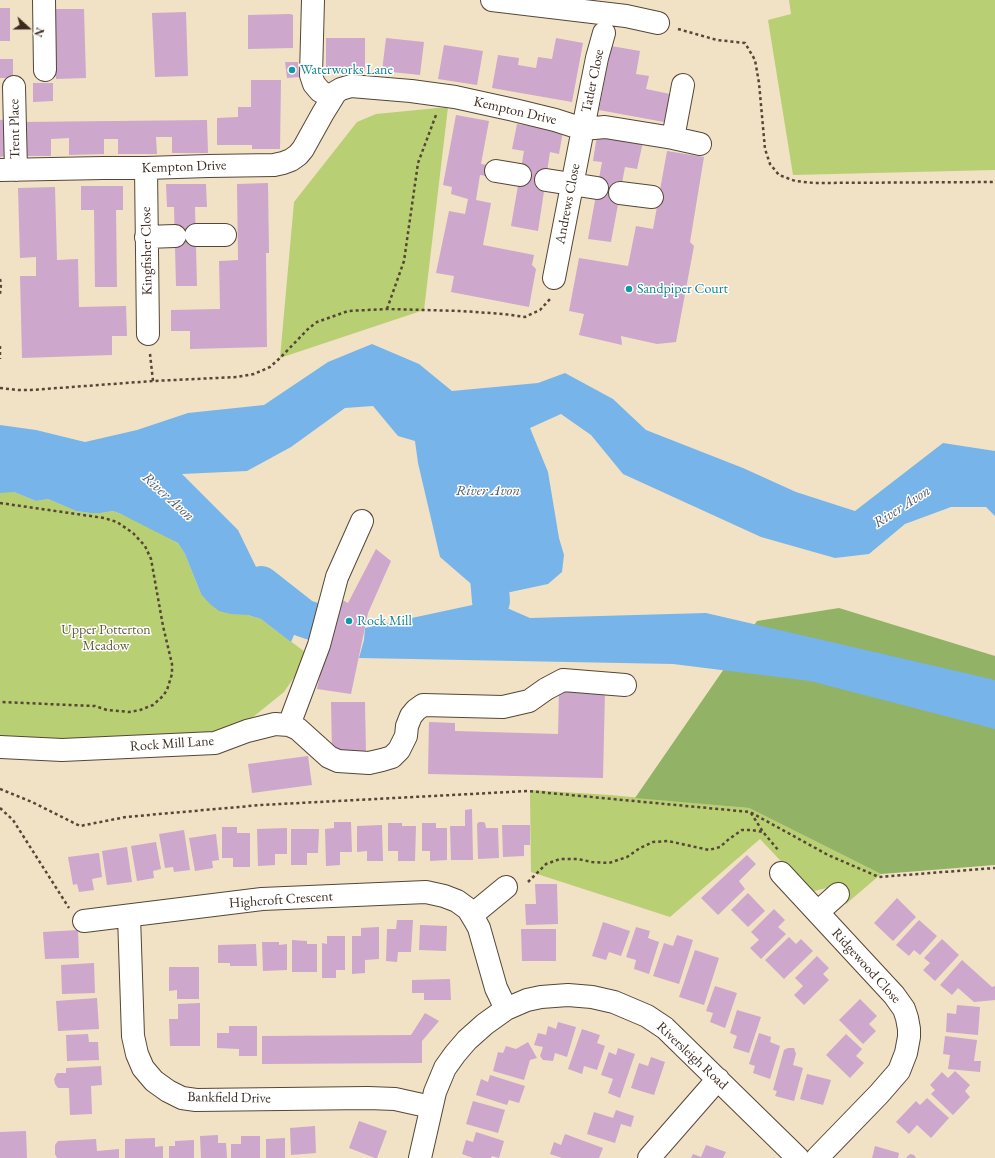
<!DOCTYPE html>
<html>
<head>
<meta charset="utf-8">
<style>
	body { margin:0 }
	#map { position:relative; width:995px; height:1158px; overflow:hidden; background:#f1e2c5; font-family:"EB Garamond",serif }
	canvas { display:block }
	.north { position:absolute; left:8px; top:8px; width:40px; height:40px; -webkit-text-stroke:3px #fff; paint-order:stroke; rotate:111deg; font-size:11px; font-weight:700; line-height:16px; text-align:center; color:#3b2a1e }
	.north::after { content:''; display:block; margin:auto; width:14px; height:18px; background:#3b2a1e; clip-path:polygon(50% 0,100% 100%,50% 72%,0 100%) }
</style>
</head>
<body>
<div id="map">
<canvas width="995" height="1158"></canvas>
<div class="north">N</div>
</div>
<script>
const ctx = document.querySelector('canvas').getContext('2d');
ctx.lineJoin = 'round';
function fill(path, color) { ctx.fillStyle = color; ctx.fill(path, 'evenodd'); }
const toPath = rows => new Path2D(rows.map(r => 'M' + r).join(''));
function trace(path, color, width, dash) { ctx.strokeStyle = color; ctx.lineWidth = width; ctx.lineCap = dash ? 'butt' : 'round'; ctx.setLineDash(dash || []); ctx.stroke(path); }
function drawText(font, color, halo, rows, align = 'center') {
  ctx.font = font + ' "EB Garamond",serif'; ctx.lineWidth = 3; ctx.setLineDash([]); ctx.textBaseline = 'middle'; ctx.strokeStyle = halo; ctx.fillStyle = color; for (const [text, x, y, turn = 0] of rows) {
    ctx.save(); ctx.translate(x, y); ctx.rotate((+turn || 0) * Math.PI / 180); ctx.textAlign = isNaN(turn) ? turn : align; if (halo) ctx.strokeText(text, 0, 0); ctx.fillText(text, 0, 0); ctx.restore();
  }
}
fill(toPath([
	[789,0,995,0,995,170,793,175,768,20,791,14],
	[448,107,424,310,280,358,294,202,357,122,376,114],
	[0,492,14,492,36,501,48,499,76,511,90,513,101,513,113,511,136,520,178,543,185,554,201,594,248,615,261,619,305,652,303,661,295,676,284,692,248,721,212,739,0,741],
	[531,790,610,795,749,808,881,874,846,904,831,887,810,892,760,839,670,917,531,872,530,795]
]), '#b9cf74');
fill(toPath([
	[839,608,995,656,995,865,881,874,749,808,635,798,757,621]
]), '#92b266');
fill(toPath([
	[372,344,419,364,452,391,538,383,565,373,613,399,646,430,743,468,796,492,855,511,943,443,995,451,995,516,986,507,951,507,905,524,869,554,835,558,761,537,623,474,591,435,561,414,530,428,548,472,559,538,564,555,562,572,548,584,506,593,484,595,440,557,418,463,415,441,398,436,373,406,345,408,291,447,247,471,182,474,238,530,258,571,297,601,307,605,291,642,261,619,248,615,231,614,219,611,210,604,201,594,185,554,178,543,121,514,113,511,101,513,90,513,76,511,48,499,36,501,14,492,0,493,0,425,36,430,85,442,137,430,188,413,264,405,328,362],
	[491,601,530,618,706,613,995,680,995,729,810,681,673,664,359,658,364,640,365,628]
]), '#77b4e9');
trace(toPath([
	[486,542,491,601],
	[261,585,303,618,324,625]
]), '#77b4e9', 38);
fill(toPath([
	[0,8,10,8,10,41,0,41],
	[55,9,84,9,86,78,56,79],
	[186,12,188,76,155,77,152,13],
	[290,14,293,15,293,48,248,49,248,15],
	[326,38,365,38,365,71,326,71],
	[386,38,424,42,420,75,382,71],
	[556,38,583,43,572,102,492,88,498,55,519,58,518,65,536,68,538,57,552,59],
	[444,45,483,51,477,85,438,79],
	[611,46,640,51,636,74,649,76,646,89,670,94,664,122,599,110],
	[0,59,13,59,13,78,0,78],
	[285,62,298,62,299,77,287,78],
	[251,80,281,80,280,149,252,149,252,145,217,145,217,118,238,117,238,107,251,107],
	[33,83,53,83,53,101,33,102],
	[456,115,489,121,481,164,489,165,487,176,480,175,476,200,491,203,483,245,534,255,532,265,536,269,529,307,451,292,454,276,436,273,449,211,465,214,468,199,451,194,452,187,443,185],
	[7,119,7,156,0,157,0,120],
	[207,120,208,153,172,153,172,137,156,137,157,154,118,154,118,139,104,139,104,154,69,155,69,138,51,139,51,156,20,156,20,122],
	[517,124,563,131,559,154,550,152,538,231,511,226,524,151,512,149],
	[597,135,643,142,637,169,625,167,611,242,588,239,602,162,593,161],
	[667,151,704,157,690,242,694,246,676,342,657,344,621,336,622,345,579,335,584,314,569,311,579,258,628,266,636,226,653,229],
	[268,183,269,253,266,253,267,347,190,349,190,331,171,331,171,310,220,309,219,261,238,260,237,184],
	[166,184,206,184,207,207,195,207,197,286,176,286,174,207,167,207],
	[81,186,123,186,123,210,116,210,117,287,95,287,94,210,81,210],
	[55,187,57,260,78,259,79,307,126,306,127,336,112,336,112,355,22,358,20,276,36,276,36,257,20,258,18,188],
	[376,549,391,561,368,613,351,694,317,689,337,597,348,603],
	[559,690,605,691,603,778,428,774,429,722,455,723,455,731,558,734],
	[331,702,365,702,366,753,332,753],
	[308,756,312,785,252,793,248,764],
	[472,809,473,860,451,860,450,826,465,826,465,810],
	[334,822,351,822,352,852,340,852,340,865,326,866,325,829,334,828],
	[479,822,483,822,485,823,486,828,498,828,499,858,478,859,477,824],
	[388,823,402,823,402,826,416,826,415,861,398,861,398,851,388,851],
	[422,823,436,823,436,828,447,828,447,860,430,861,430,851,422,851],
	[382,825,383,861,367,861,367,851,357,852,357,826],
	[502,825,530,825,530,845,524,845,524,856,503,857],
	[222,827,237,827,237,833,250,833,250,867,233,867,233,858,222,858],
	[287,828,287,854,275,854,275,865,258,866,257,829],
	[291,829,319,829,318,853,307,853,307,865,291,865],
	[184,830,190,870,174,872,173,867,165,868,159,834],
	[216,834,219,860,212,861,213,868,195,871,189,838],
	[156,842,161,869,153,871,154,878,137,881,131,846],
	[127,847,132,882,107,885,102,851],
	[99,853,102,877,92,879,94,890,79,892,77,884,73,885,68,857],
	[747,855,756,864,739,881,745,889,718,915,701,898],
	[535,884,557,884,558,924,526,925,525,904,536,904],
	[748,893,765,911,748,927,731,910],
	[897,898,916,917,893,941,874,923],
	[774,909,785,920,778,927,786,934,761,959,750,948,759,940,751,932],
	[397,920,413,920,411,952,398,952,397,962,386,961,387,929,396,929],
	[919,920,937,936,920,955,914,950,909,956,896,945],
	[603,922,630,931,621,956,609,952,606,960,592,956],
	[420,925,447,926,446,951,419,950],
	[379,927,379,959,365,960,365,973,352,974,352,936,361,936,361,928],
	[636,927,650,931,648,938,659,942,649,974,634,969,636,960,626,957],
	[521,929,556,929,556,961,522,961],
	[78,930,79,958,45,959,43,932],
	[677,935,693,940,679,984,653,976,664,943,673,946],
	[327,936,345,936,345,970,336,970,336,978,322,978,322,943,327,944],
	[789,937,796,944,801,939,813,951,784,979,765,960],
	[942,939,959,955,935,981,923,970,930,963,924,958],
	[292,940,307,941,307,944,317,944,317,972,292,972],
	[262,942,279,942,279,945,287,944,287,970,263,971],
	[256,944,257,966,230,966,230,963,218,963,218,945],
	[695,950,719,958,704,1005,679,997],
	[817,956,829,968,823,974,829,980,804,1005,794,995,803,986,795,978],
	[962,960,992,987,995,986,995,1000,974,1002,958,988,952,995,940,985],
	[94,963,95,993,62,994,61,965],
	[169,967,199,967,199,999,177,999,177,990,169,991],
	[450,979,451,1000,424,1000,424,993,412,993,412,980],
	[715,986,737,993,725,1028,710,1022,713,1013,706,1011],
	[97,998,99,1029,58,1031,56,1001],
	[860,999,877,1016,869,1024,876,1031,863,1044,839,1020],
	[200,1003,200,1046,170,1046,169,1019,178,1019,178,1004],
	[957,1005,980,1007,978,1035,946,1032,947,1013,956,1014],
	[737,1010,761,1017,749,1053,733,1048,737,1036,730,1033],
	[425,1013,439,1021,422,1041,422,1063,262,1064,262,1036,411,1035],
	[558,1022,576,1027,567,1057,555,1053,553,1061,543,1060,540,1056,543,1047,534,1045,538,1033,546,1035,548,1026,556,1029],
	[229,1026,257,1026,257,1056,239,1056,239,1049,217,1048,217,1033,229,1033],
	[582,1029,600,1035,597,1043,605,1046,597,1070,584,1066,582,1074,568,1069],
	[759,1033,771,1037,770,1042,780,1046,770,1079,753,1073,755,1066,749,1064],
	[88,1034,89,1042,98,1042,99,1060,67,1061,66,1035],
	[846,1034,862,1049,856,1056,864,1063,850,1078,826,1055],
	[945,1036,977,1040,974,1061,981,1061,980,1072,948,1069,950,1055,943,1054],
	[528,1042,537,1058,530,1060,524,1080,493,1071,498,1052,503,1053,506,1046,516,1049],
	[618,1048,635,1054,620,1098,608,1093,613,1079,601,1075,609,1052,616,1055],
	[788,1048,794,1048,796,1054,793,1065,803,1068,794,1101,775,1096,777,1091,773,1090,784,1050],
	[651,1057,665,1062,654,1095,631,1088,639,1063,648,1066],
	[101,1066,102,1085,91,1086,92,1114,70,1115,69,1088,58,1088,55,1084,54,1079,57,1073,66,1073,66,1068],
	[955,1071,970,1085,965,1091,970,1097,953,1115,931,1094,935,1090,930,1085,942,1072,948,1078],
	[807,1074,831,1080,823,1105,800,1099],
	[490,1075,525,1086,519,1103,509,1100,507,1105,476,1095,481,1079,488,1082],
	[927,1098,949,1118,931,1138,917,1125,909,1134,896,1122,916,1101,920,1105],
	[473,1101,505,1110,498,1133,466,1124],
	[616,1110,634,1116,631,1127,621,1124,615,1143,587,1134,594,1112,613,1118],
	[359,1121,387,1131,377,1158,375,1158,349,1148],
	[315,1126,316,1153,291,1155,290,1128],
	[26,1131,27,1158,0,1158,0,1132],
	[476,1132,504,1141,499,1158,492,1156,491,1158,473,1158,462,1154,466,1140,473,1142],
	[565,1134,603,1148,599,1158,562,1158,550,1154,554,1142,561,1145],
	[218,1135,218,1143,226,1143,227,1158,201,1158,200,1136],
	[241,1136,260,1136,260,1158,231,1158,231,1144,241,1144],
	[155,1138,155,1147,163,1146,163,1158,125,1158,125,1139],
	[285,1138,285,1158,266,1158,266,1139],
	[96,1139,97,1151,119,1149,119,1158,57,1158,55,1154,55,1145,58,1141],
	[194,1140,194,1158,169,1158,169,1146,175,1146,175,1141],
	[706,1145,726,1152,723,1158,691,1158,693,1154,701,1157],
	[875,1146,899,1153,898,1158,872,1158],
	[910,1154,914,1155,916,1158,906,1158]
]), '#cda7cc');
const minor = toPath([
	[44,0,45,70],
	[313,0,311,75,314,84,320,91,332,98],
	[492,0,626,16,658,23],
	[14,87,16,170],
	[673,138,683,85],
	[146,168,148,334],
	[0,170,103,168,146,168,208,166,274,165,283,163,291,160,298,155,303,149,323,113,336,92,341,89,351,86,411,91,455,97,514,110,555,120,583,129,605,127,673,138,700,144],
	[496,171,520,175],
	[546,180,597,188],
	[620,193,652,197],
	[196,235,225,235],
	[146,237,175,236],
	[554,278,588,103,597,58,604,33],
	[289,725,319,645,337,577,362,521],
	[0,747,62,750,215,743,247,731,275,724,289,725,298,729,329,757,338,761,369,763,382,760,392,757,399,750,406,736,407,726,411,716,416,710,423,705,503,707,529,701,546,689,563,680,625,685],
	[781,873,894,995,904,1009,907,1018,909,1029,909,1037,906,1053,899,1071,879,1094,817,1158],
	[818,912,838,894],
	[472,915,506,887],
	[129,916,133,1036,137,1054,143,1068,154,1081,168,1091,182,1098,196,1100,368,1098,395,1099,431,1107],
	[84,921,262,899,426,892,444,896,457,901,468,909,474,919,479,928,496,988,506,1009],
	[420,1158,435,1092,445,1068,455,1054,467,1040,485,1024,506,1009,527,1000,541,997,568,995,592,997,614,1002,647,1016,665,1028,798,1158],
	[649,1158,718,1079]
]);
trace(minor, '#564637', 24);
trace(toPath([
	[678,29,717,40,745,43,755,60,759,83,765,149,770,164,779,175,795,181,814,183,995,182],
	[0,279,1,284,0,294],
	[387,309,404,261,418,163,436,115],
	[0,346,0,359],
	[150,354,153,381],
	[0,388,18,390,31,390,153,381,237,377,254,374,270,367,280,358,309,328,317,322,348,311,387,309,461,311,504,314,525,317,540,310,550,299],
	[0,503,104,518,117,522,133,533,145,546,151,559,163,626,172,664,172,674,167,690,163,696,153,705,140,710,129,712,107,710,95,706,0,702],
	[0,789,32,802,80,826,126,817,261,805,528,791,750,812,828,855,879,877,995,868],
	[0,808,13,820,69,908],
	[751,813,763,832,779,851],
	[528,882,546,864,560,859,578,859,592,862,609,863,627,857,640,848,653,842,668,841,709,850,720,847,729,839,742,830,751,830,763,832]
]), '#564637', 2.5, [3, 3]);
trace(minor, '#fff', 22);
for (const [x, y, r, color] of [
	[292,70,4,"#0f9aa8"],
	[629,289,4,"#0f9aa8"],
	[349,621,4,"#0f9aa8"]
]) { const dot = new Path2D(); dot.arc(x, y, r, 0, 2 * Math.PI); ctx.fillStyle = color; ctx.fill(dot); trace(dot, '#fff', 1.5); }
drawText('14px', '#0d838f', '#fff', [
	["Waterworks Lane",300,70],
	["Sandpiper Court",637,289],
	["Rock Mill",357,621]
], 'left');
drawText('14px', '#3b2a1e', '#fff', [
	["Tatler Close",593,81,-78],
	["Kempton Drive",515,111,13],
	["Trent Place",15,129,-91],
	["Kempton Drive",184,167,-2],
	["Andrews Close",568,204,-79],
	["Kingfisher Close",147,251,-91],
	["Rock Mill Lane",172,744,-4],
	["Highcroft Crescent",281,900,-4],
	["Ridgewood Close",866,966,48],
	["Riversleigh Road",692,1056,43],
	["Bankfield Drive",229,1098,1]
]);
drawText('14px', '#615c38', '#fff', [
	["Upper Potterton",106,630],
	["Meadow",106,646]
]);
drawText('italic 15px', '#505a65', '#fff', [
	["River Avon",488,491],
	["River Avon",168,497,42],
	["River Avon",902,507,-33]
]);
</script>
</body>
</html>
